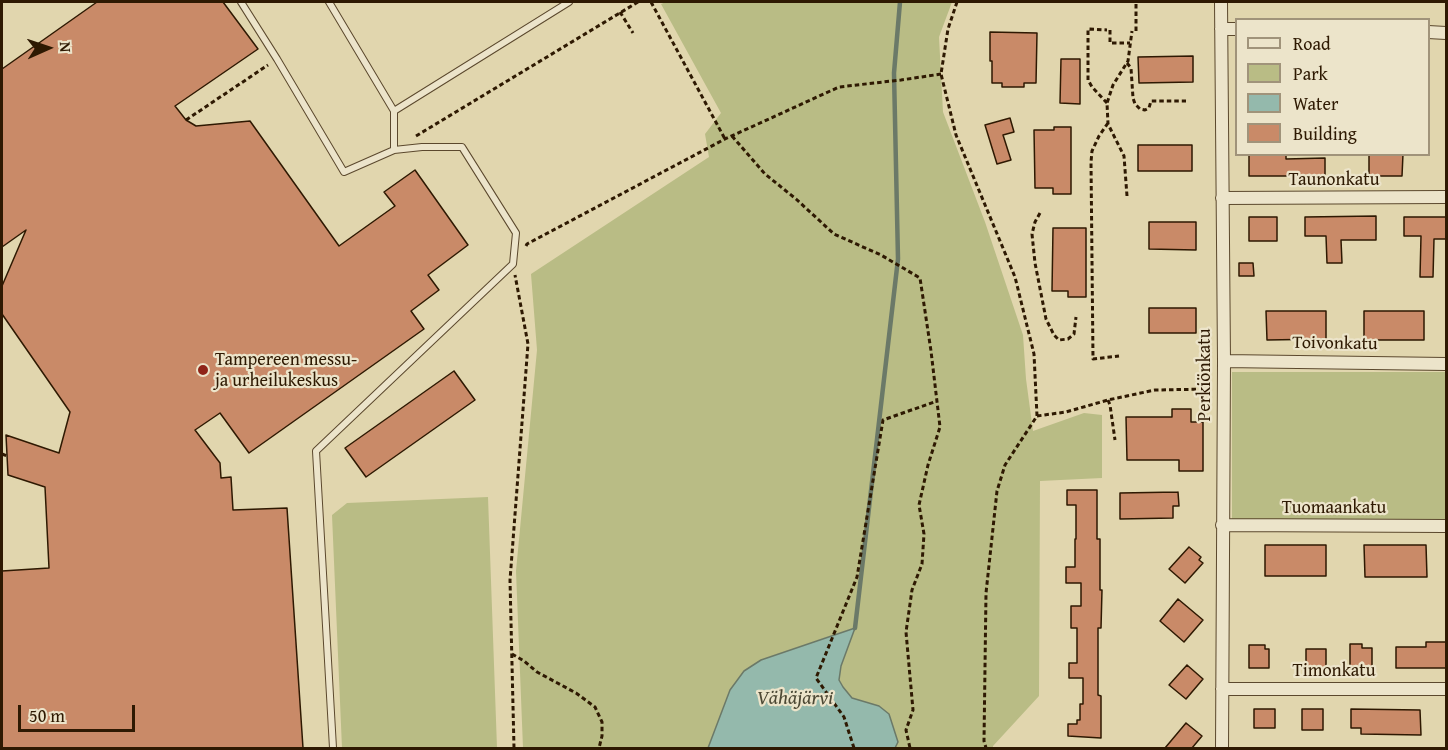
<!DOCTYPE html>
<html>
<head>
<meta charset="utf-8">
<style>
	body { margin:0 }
	#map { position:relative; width:1448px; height:750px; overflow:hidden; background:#e1d6ae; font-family:"Gentium Book Plus",serif }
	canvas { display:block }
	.frame { position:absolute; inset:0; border:3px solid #2e1902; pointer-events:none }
	.legend { position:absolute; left:1235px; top:18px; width:195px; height:138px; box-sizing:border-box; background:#ece4ca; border:2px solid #a0937a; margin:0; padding:8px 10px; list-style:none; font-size:18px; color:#2e1902 }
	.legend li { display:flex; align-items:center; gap:12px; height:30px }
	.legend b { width:30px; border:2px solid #a0937a }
	.north { position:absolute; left:18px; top:18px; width:60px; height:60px; -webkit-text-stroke:4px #ece4ca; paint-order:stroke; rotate:87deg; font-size:16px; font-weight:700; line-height:24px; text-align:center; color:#2e1902 }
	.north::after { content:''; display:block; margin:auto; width:21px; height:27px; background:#2e1902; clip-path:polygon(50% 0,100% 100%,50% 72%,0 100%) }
	.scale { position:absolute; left:18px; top:705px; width:117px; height:27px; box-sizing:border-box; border:3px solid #2e1902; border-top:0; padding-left:8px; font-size:18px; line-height:21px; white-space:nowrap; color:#2e1902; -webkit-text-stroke:4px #ece4ca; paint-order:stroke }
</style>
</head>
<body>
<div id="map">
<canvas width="1448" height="750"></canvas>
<div class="frame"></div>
<ul class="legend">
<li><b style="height:8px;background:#ece4ca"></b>Road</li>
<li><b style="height:16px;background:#b9bc85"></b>Park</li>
<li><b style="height:16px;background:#94b9ac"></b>Water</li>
<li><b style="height:16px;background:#c98a68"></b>Building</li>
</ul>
<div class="north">N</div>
<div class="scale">50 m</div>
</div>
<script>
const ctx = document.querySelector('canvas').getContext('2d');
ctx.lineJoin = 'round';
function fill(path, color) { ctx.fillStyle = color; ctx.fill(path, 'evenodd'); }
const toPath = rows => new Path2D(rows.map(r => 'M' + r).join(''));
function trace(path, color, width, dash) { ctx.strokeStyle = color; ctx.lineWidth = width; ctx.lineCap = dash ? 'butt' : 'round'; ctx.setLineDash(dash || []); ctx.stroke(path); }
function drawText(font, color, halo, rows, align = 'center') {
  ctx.font = font + ' "Gentium Book Plus",serif'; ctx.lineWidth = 4.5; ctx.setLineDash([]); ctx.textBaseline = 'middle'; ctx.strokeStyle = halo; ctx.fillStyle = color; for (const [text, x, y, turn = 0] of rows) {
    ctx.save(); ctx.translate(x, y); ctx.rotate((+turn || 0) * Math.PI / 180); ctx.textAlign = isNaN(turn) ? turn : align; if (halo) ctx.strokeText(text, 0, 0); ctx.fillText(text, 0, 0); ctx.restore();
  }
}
fill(toPath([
	[666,2,952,2,939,37,943,112,985,222,1023,335,1026,379,1033,431,1084,413,1102,415,1102,478,1040,481,1039,696,993,746,993,748,895,748,898,741,879,706,852,698,843,687,839,680,841,666,854,628,761,660,730,690,708,748,523,748,516,571,537,350,531,274,709,157,705,134,721,113,661,4],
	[1232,372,1446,372,1446,520,1232,520],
	[488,497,497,748,342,748,332,515,347,503]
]), '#b9bc85');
const water = toPath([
	[855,628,841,666,839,680,843,687,852,698,879,706,889,714,898,742,895,748,708,748,730,690,744,671,761,660,855,628]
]);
fill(water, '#94b9ac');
trace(water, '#6b7968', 1.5);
trace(toPath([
	[855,628,898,259,894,73,900,2]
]), '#6b7968', 4.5);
const building = toPath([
	[97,2,223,2,258,49,175,106,186,120,196,126,250,121,339,246,395,206,384,192,415,170,468,245,428,275,439,290,411,311,424,329,249,453,220,413,195,430,220,463,221,478,231,477,233,510,287,508,303,748,2,748,2,571,49,568,45,487,8,475,6,435,59,453,70,412,2,314,2,286,26,230,2,247,2,69,97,2],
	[990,32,1037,33,1036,83,1024,83,1024,87,1002,87,1002,83,992,83,992,61,990,61,990,32],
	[1193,56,1193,82,1139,83,1138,57,1193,56],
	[1061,59,1080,59,1080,104,1060,103,1061,59],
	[1010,118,1014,132,1003,135,1011,160,997,164,985,125,1010,118],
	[1054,127,1071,127,1071,194,1053,194,1053,188,1035,188,1034,130,1054,130,1054,127],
	[1138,145,1192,145,1192,171,1138,171,1138,145],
	[1249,154,1286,154,1286,159,1325,158,1325,176,1249,176,1249,154],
	[1369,154,1403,154,1402,176,1369,176,1369,154],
	[1376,216,1376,240,1341,240,1342,263,1327,263,1326,236,1305,236,1305,217,1376,216],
	[1249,217,1277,217,1277,241,1249,241,1249,217],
	[1404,217,1446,217,1446,239,1434,239,1433,277,1420,277,1421,236,1404,236,1404,217],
	[1149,222,1196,222,1196,250,1149,249,1149,222],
	[1053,228,1086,228,1086,297,1068,297,1068,291,1052,291,1053,228],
	[1239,263,1253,263,1254,276,1239,276,1239,263],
	[1149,308,1196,308,1196,333,1149,333,1149,308],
	[1266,311,1326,311,1326,339,1267,340,1266,311],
	[1364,311,1424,311,1424,340,1364,340,1364,311],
	[454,371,475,400,366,477,345,448,454,371],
	[1172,409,1191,409,1191,422,1203,422,1203,471,1179,471,1179,460,1127,460,1126,417,1172,417,1172,409],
	[1067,490,1097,490,1097,539,1100,539,1100,590,1102,590,1101,628,1098,628,1098,695,1101,696,1101,738,1068,736,1068,724,1077,724,1077,720,1080,720,1080,704,1083,704,1083,678,1069,678,1069,663,1077,663,1077,628,1071,628,1071,606,1081,606,1081,583,1066,583,1066,567,1075,567,1075,539,1076,539,1076,505,1067,505,1067,490],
	[1178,492,1179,506,1173,506,1173,518,1120,519,1120,493,1178,492],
	[1265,545,1326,545,1326,576,1265,576,1265,545],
	[1364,545,1426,545,1427,577,1365,577,1364,545],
	[1189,547,1201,557,1199,560,1203,563,1185,583,1169,569,1189,547],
	[1178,599,1203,620,1184,642,1160,621,1178,599],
	[1426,642,1446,642,1446,668,1396,668,1396,647,1426,647,1426,642],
	[1350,644,1362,644,1362,648,1372,648,1372,668,1350,668,1350,644],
	[1249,645,1265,645,1265,649,1269,649,1269,668,1249,668,1249,645],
	[1306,649,1326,649,1326,668,1306,668,1306,649],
	[1187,665,1203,679,1186,699,1169,685,1187,665],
	[1254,709,1275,709,1275,728,1254,728,1254,709],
	[1302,709,1323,709,1323,730,1302,730,1302,709],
	[1351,709,1420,710,1421,735,1361,734,1361,728,1351,728,1351,709],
	[1186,723,1202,736,1192,748,1165,748,1186,723]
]);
fill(building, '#c98a68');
trace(building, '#2e1902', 1.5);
const lane = toPath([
	[241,2,277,59,344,172,394,150,422,147,462,147,516,233,513,264,316,451,333,748],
	[329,2,394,111],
	[394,150,394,111,569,2]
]);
const street = toPath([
	[1221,2,1224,361,1222,748],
	[1221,29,1236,29],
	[1428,32,1446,33],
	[1222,198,1446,197],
	[1224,361,1446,364],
	[1222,525,1446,526],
	[1222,689,1446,689]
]);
trace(lane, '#5b482d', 8);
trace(street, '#5b482d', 14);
trace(toPath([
	[651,2,725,139],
	[957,2,948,29,941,74,956,135,1015,277,1034,354,1037,416,1005,465,997,491,986,593,984,741,986,748],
	[620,12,633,33],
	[1110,30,1110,43,1130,43],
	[1136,31,1136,2],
	[1127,63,1131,68,1133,98,1135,104,1140,109,1145,110,1149,108,1151,101,1186,101],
	[1107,103,1092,87,1088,80,1088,29,1107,30],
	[186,120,268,65],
	[1108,123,1099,136,1092,151,1091,162,1093,359,1119,356],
	[416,136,638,2],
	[732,136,765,174,796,199,834,234,881,255,920,278,931,351,940,427,928,465,919,505,924,534,922,564,912,590,906,632,913,710,906,730,910,748],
	[1127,196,1124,156,1108,124,1107,103,1113,85,1128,61,1132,31],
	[1040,213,1035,222,1032,234,1035,263,1046,319,1054,335,1059,340,1068,339,1074,334,1076,317],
	[526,246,527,244,725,139,839,87,901,80,941,74],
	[1108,400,1110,405,1115,440],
	[1037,416,1066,412,1108,400,1155,390,1212,389],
	[2,454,7,456],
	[512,654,524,661,537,672,576,693,595,707,602,722,602,736,599,748],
	[514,748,510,580,528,344,515,275],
	[854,748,844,717,816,678,857,577,883,420,937,401]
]), '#2e1902', 3, [4.5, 3]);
trace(lane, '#ece4ca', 6);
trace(street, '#ece4ca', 12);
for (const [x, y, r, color] of [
	[203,370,6,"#8f2418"]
]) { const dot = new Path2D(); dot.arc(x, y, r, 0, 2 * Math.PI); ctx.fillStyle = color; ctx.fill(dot); trace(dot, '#ece4ca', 2); }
drawText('18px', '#2e1902', '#ece4ca', [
	["Taunonkatu",1334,180],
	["Toivonkatu",1335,344,1],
	["Perkiönkatu",1205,375,-90],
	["Tuomaankatu",1334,508],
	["Timonkatu",1334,671]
]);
drawText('18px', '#2e1902', '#ece4ca', [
	["Tampereen messu-",215,360],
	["ja urheilukeskus",215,381]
], 'left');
drawText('italic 20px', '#4d4935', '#ece4ca', [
	["Vähäjärvi",795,699]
]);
</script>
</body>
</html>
